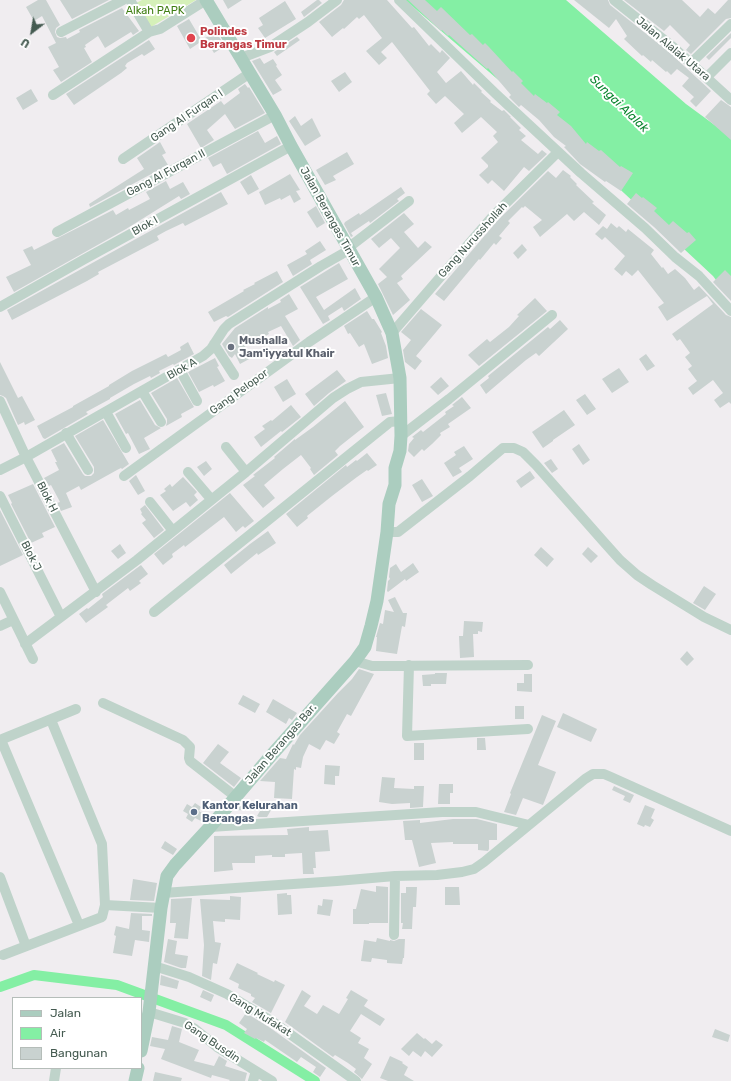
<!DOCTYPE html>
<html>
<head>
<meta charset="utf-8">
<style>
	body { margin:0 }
	#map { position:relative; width:731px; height:1081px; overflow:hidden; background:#f0edf0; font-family:Rubik,sans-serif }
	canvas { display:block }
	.legend { position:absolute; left:12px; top:997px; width:130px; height:72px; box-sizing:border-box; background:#fff; border:1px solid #b5bdb9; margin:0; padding:5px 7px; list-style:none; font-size:12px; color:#455b51 }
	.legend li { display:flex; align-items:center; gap:8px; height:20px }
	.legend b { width:20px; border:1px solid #b5bdb9 }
	.north { position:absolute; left:12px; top:12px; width:40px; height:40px; -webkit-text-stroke:3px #fff; paint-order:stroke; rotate:211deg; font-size:11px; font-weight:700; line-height:16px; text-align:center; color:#455b51 }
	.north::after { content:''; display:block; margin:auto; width:14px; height:18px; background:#455b51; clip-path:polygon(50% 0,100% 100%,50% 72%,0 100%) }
</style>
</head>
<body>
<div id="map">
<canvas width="731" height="1081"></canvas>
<ul class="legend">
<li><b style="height:5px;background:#abcdbf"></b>Jalan</li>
<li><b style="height:11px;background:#84efa4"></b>Air</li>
<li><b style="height:11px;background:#c9d2d0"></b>Bangunan</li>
</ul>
<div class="north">U</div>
</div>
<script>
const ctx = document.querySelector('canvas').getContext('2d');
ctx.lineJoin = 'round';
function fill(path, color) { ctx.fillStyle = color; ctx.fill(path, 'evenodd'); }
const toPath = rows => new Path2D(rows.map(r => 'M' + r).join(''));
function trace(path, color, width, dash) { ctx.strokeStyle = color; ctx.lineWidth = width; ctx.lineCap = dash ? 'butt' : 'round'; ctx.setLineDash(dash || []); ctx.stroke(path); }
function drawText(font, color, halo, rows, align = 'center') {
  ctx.font = font + ' Rubik,sans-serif'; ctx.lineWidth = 4; ctx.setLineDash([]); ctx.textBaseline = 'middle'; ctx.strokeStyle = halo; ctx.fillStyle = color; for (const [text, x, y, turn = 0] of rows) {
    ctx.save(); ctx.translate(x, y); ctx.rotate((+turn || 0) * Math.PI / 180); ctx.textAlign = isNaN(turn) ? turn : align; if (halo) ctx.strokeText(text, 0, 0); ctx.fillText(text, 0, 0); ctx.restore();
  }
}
fill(toPath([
	[142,0,196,0,151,27,136,3]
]), '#d5f0b9');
fill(toPath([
	[405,0,566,0,686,104,731,137,731,300,713,276,551,125]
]), '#84efa4');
trace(toPath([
	[0,987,34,975,117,985,226,1025,315,1081]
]), '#84efa4', 10);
fill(toPath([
	[38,0,46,0,60,25,56,28,55,32,57,37,60,38,66,37,67,39,80,32,79,30,122,8,139,31,133,35,131,32,105,48,98,36,85,45,86,47,84,48,92,62,61,82,53,70,59,67,48,47,56,43,42,16,34,21,26,7],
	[60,0,109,0,72,19],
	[223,0,242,0,228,9],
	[317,0,319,0,322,3,304,17,301,12],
	[344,0,387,0,412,28,414,27,429,46,431,44,440,53,442,50,450,58,437,72,446,83,461,71,473,85,474,83,482,91,481,92,491,101,490,102,502,111,504,110,511,117,510,117,521,128,519,130,526,136,521,140,538,154,542,150,547,154,529,171,524,167,504,191,492,180,488,184,479,175,488,167,488,165,481,158,498,142,493,136,497,132,481,117,462,133,454,123,464,114,445,96,436,104,427,94,430,91,392,42,381,52,387,58,379,65,366,51,382,38,364,15,359,19,357,17,344,29,343,28,332,37,319,22,341,5],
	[408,0,425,0,437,11,441,7,470,35,472,34,483,45,485,43,489,47,512,72,513,71,523,81,521,83,534,96,535,94,547,103,548,102,560,112,557,115,571,126,586,144,587,142,599,151,601,150,620,167,621,166,633,173,621,191,606,181,605,182,580,164,564,147,566,146,554,137,539,120,521,105,519,107,509,97,511,95,488,68,487,69,449,35,448,36,442,30,441,31],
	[574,0,608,0,610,5,669,52,711,91,696,107,690,101,694,97,682,86,689,78,677,69,671,75,667,71,666,72,652,60,651,62,643,55,642,56,624,39,627,36,616,19,609,28],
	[624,0,682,0,700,17,708,8,715,14,728,0,731,0,731,18,726,19,691,54,686,50,690,45,670,25,664,31],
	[285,1,296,19,265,38,258,28,263,25,259,18],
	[189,19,202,41,190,49,177,26],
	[216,32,225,46,214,53,205,38],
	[731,33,731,38,709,60,706,57],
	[297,37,300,40,277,56,274,52],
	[149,40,155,49,144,56,142,54,127,63,125,66,127,68,121,73,74,105,66,94],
	[260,58,264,64,273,59,277,65,276,66,282,75,275,80,282,90,273,95,252,61],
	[345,72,352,82,339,92,331,81],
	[245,84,248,88,249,87,265,113,235,129,225,114,207,130,214,140,201,148,187,124,221,101,224,105,240,93,238,89],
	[31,89,38,101,23,110,16,98],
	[721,100,731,107,731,140,705,117],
	[295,116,301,126,312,118,321,136,305,146,289,121],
	[258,131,265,143,277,136,281,144,227,174,221,163,213,167,208,158],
	[160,142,166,153,162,155,168,165,90,207,89,204,144,169,137,158],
	[347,152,354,164,333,176,336,180,325,185,316,170],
	[563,170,571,176,570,177,577,184,576,185,594,202,592,203,606,215,599,225,584,212,574,221,567,214,540,237,533,227,542,220,525,206,523,208,522,207,508,221,510,223,499,236,502,238,496,245,494,243,480,260,479,259,444,301,435,294,498,220,548,171,556,178],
	[290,174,300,190,296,191,301,199,294,203,290,195,281,200,280,198,265,205,259,192],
	[251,175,259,189,248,195,240,182],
	[166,181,170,189,183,182,190,194,181,199,179,196,126,229,14,292,6,277,31,265,23,250,32,246,34,250,113,210,116,215,128,208,129,210,150,199,146,192],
	[401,187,405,193,397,199,399,201,370,223,369,221,351,233,353,236,351,237,344,224,345,222,359,213,360,215],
	[221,192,228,204,185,226,183,223,166,231,157,236,159,240,98,272,99,274,87,281,12,320,7,310],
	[636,193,642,198,643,197,657,208,654,211,669,225,673,221,687,233,689,232,696,240,681,253,654,227,627,204],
	[316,206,325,223,317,228,307,212],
	[404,213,414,224,404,232,418,248,425,241,432,247,401,276,403,279,397,283,410,300,393,315,378,284,387,277,379,269,400,248,391,238,379,248,371,239],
	[611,223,617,228,619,226,626,232,628,229,654,250,651,254,662,268,663,267,668,274,675,269,685,278,694,290,699,286,726,315,731,317,731,404,729,402,720,408,714,400,723,393,713,380,693,395,688,388,697,381,688,369,692,366,685,357,690,353,680,339,677,341,672,334,713,304,707,296,667,321,658,307,664,303,638,270,632,276,626,271,622,276,614,269,625,256,605,237,602,240,595,234,603,226,607,229],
	[320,241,326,250,310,260,312,264,293,276,287,265,307,254,305,251],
	[522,244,527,250,518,259,513,253],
	[339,263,348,279,316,297,324,310,355,288,361,299,344,311,342,307,328,316,330,320,323,324,300,287],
	[725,270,731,276,731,301,713,282],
	[277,271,283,282,228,317,226,316,214,322,208,312,244,291,243,290,255,284,254,283],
	[289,294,298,309,285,316,300,340,293,346,281,326,268,332,269,334,258,340,256,336,244,344,251,358,240,364,235,354,232,358,229,356,222,344,235,328,268,307,268,309,281,302,280,300],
	[535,298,547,311,479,366,468,355,487,339,490,342,509,327,519,316,517,315],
	[421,309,442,325,416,356,422,361,415,370,405,362,403,350,411,340,401,332],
	[367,311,372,319,374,319,382,332,381,333,386,346,388,358,372,364,364,344,359,347,350,333,348,334,344,326],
	[560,320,568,329,539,356,536,353,526,360,486,394,480,385,489,378,488,376,548,327,550,329],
	[188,342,194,354,174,365,173,364,159,371,160,373,151,378,150,376,134,384,110,398,110,399,86,412,88,414,45,439,43,438,37,426,73,407,73,406,109,386,109,385,132,371,166,354,168,357,181,350,180,347],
	[646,354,655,366,647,371,639,359],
	[215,358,219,366,217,367,225,381,214,387,213,385,199,392,188,372],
	[0,362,18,398,22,396,35,420,25,425,24,422,18,425,6,398,3,396,0,395],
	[619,368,629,382,612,393,602,379],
	[337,370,346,381,329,393,314,406,305,394],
	[441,377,449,386,438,395,430,387],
	[177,378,194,407,181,414,182,417,166,426,167,422,167,419,151,393],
	[287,379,296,394,283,402,274,387],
	[386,393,392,414,382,416,376,395],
	[585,394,596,409,587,415,576,400],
	[462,397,471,408,448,424,450,427,440,433,441,435,432,444,424,451,422,449,414,457,408,451,409,444,414,438,412,437,421,430,423,432,446,414,445,412,454,406,452,405],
	[140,400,155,425,161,428,144,438,150,449,139,454,128,433,126,434,115,414],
	[345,401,364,427,340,446,335,451,338,455,314,475,310,469,311,468,301,455,283,469,264,485,275,498,263,508,243,485,255,476,253,475,275,458,274,457,295,439,295,440,313,427],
	[291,405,301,417,282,432,281,431,261,447,254,437,265,429,262,426,271,420,272,421],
	[564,410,575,425,553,440,553,441,543,448,532,432],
	[103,420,129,464,122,469,121,468,117,470,81,490,79,486,66,493,72,507,61,511,57,503,60,502,51,485,49,486,44,478,59,470,55,462,57,462,51,450,64,443,83,474,85,476,91,476,94,473,94,467,75,436],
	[579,444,590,460,583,465,572,449],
	[464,446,473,459,459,468,462,472,453,477,444,463,456,455,454,452],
	[367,453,377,465,368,471,367,470,357,477,332,496,307,516,308,518,297,527,286,514,346,465,347,467,356,460,357,461],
	[551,459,558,469,552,473,544,463],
	[206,461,212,469,204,476,197,467],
	[530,471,535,478,521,488,516,481],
	[136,475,145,491,138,495,129,481],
	[183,477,197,492,194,495,198,500,190,507,186,502,173,511,160,495,166,491,164,489,170,484,172,487],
	[422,479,433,496,422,502,412,485],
	[33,484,55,527,42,533,44,537,31,543,11,504,12,503,8,495],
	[230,493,254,521,245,528,243,526,236,532,224,517,185,547,184,545,172,554,173,557,163,565,154,554],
	[145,505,164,530,154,538,142,523,146,520,141,514,142,513,140,509],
	[0,510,23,555,0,566],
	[268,531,276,543,258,555,257,553,231,574,224,565,250,544],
	[120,544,126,553,118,559,111,551],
	[541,547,554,559,547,567,534,555],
	[588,547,598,556,591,563,582,554],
	[413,563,419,572,406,581,405,579,388,592,387,591,388,581,390,579,389,577,390,568,396,564,401,572],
	[141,565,148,574,139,581,141,583,130,591,128,588,106,605,108,607,86,623,79,614,87,608,88,609,103,597,102,594],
	[704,586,716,594,705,610,693,603],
	[395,597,403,613,407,613,405,627,402,626,397,654,376,651,377,637,376,637,380,623,383,624,385,610,394,612,388,600],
	[464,621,483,622,482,632,478,631,478,634,473,634,474,657,460,658,459,636,463,636],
	[687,651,694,659,687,666,680,659],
	[359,669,374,674,351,716,347,714,337,732,340,734,334,744,326,740,320,750,309,744,303,757,301,768,296,767,296,770,294,769,292,799,274,798,275,782,260,781,280,758,286,759,293,744,294,745,300,735,338,693,352,679],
	[435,673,447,673,446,684,431,684,431,686,423,686,422,675,435,674],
	[524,674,532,674,532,692,517,691,517,683,524,683],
	[243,695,260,704,255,713,238,704],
	[273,699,297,713,292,720,289,718,286,724,266,712],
	[515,706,524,706,524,719,515,719],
	[563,713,597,729,591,742,557,727],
	[542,715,556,721,538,765,556,772,543,805,523,798,516,815,504,812,511,794,510,793],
	[477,738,485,738,486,750,477,750],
	[414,743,424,743,424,760,414,760],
	[218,744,229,752,220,763,241,778,234,787,203,763],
	[325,765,340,766,339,776,335,776,335,785,324,784],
	[382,777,395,778,394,788,414,789,414,786,424,786,423,807,410,808,410,803,392,804,379,802],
	[439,784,453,784,453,793,450,793,450,804,438,804],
	[614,786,634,795,630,803,623,800,625,796,612,790],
	[243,801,269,802,274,805,267,817,259,817,257,816,260,811,235,810],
	[195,803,201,807,199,811,205,815,205,818,203,822,195,818,192,822,186,818,188,814,183,811,187,804,192,807],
	[645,805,655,809,651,818,654,820,650,827,645,825,644,827,637,824],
	[453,819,477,819,497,824,497,840,489,840,489,849,488,851,478,850,478,844,453,844,453,842,431,843,436,863,419,867,412,840,405,840,403,821,420,820,420,823],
	[309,827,309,831,328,830,330,851,315,852,316,868,313,868,314,874,303,874,302,853,285,854,285,857,272,857,272,855,255,856,255,863,232,863,233,870,214,872,214,836,288,835,287,829],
	[165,841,177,849,173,855,161,848],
	[133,879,157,883,154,901,130,900],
	[376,886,388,887,388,923,369,923,369,924,353,924,353,909,356,909,361,889,376,892],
	[406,887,417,887,416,907,413,907,412,929,402,929,403,923,401,923,401,893,406,893],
	[445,887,459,887,460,905,445,905],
	[287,893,287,895,291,895,292,914,278,915,277,894],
	[230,896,241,897,240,920,225,919,225,922,213,921,215,942,221,943,217,964,213,963,211,980,202,976,204,945,200,899,230,900],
	[189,898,192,898,188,939,174,938,176,923,170,923,171,899],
	[323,899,333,900,330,916,317,914,318,905,322,906],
	[131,913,152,914,152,916,142,916,142,930,150,931,149,942,135,940,132,956,113,953,116,936,114,935,116,926,129,929],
	[377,938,390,941,390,940,394,941,399,939,405,939,404,958,403,958,402,964,387,963,387,960,372,958,371,962,361,961,364,940,376,942],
	[168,939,177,941,175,954,188,956,186,968,181,968,164,962],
	[237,963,258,973,257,974,274,982,275,980,285,985,271,1013,252,1002,255,998,251,996,251,994,238,988,239,984,229,979],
	[161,975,179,981,177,989,160,985],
	[203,990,214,995,211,1002,200,997],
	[302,990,311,996,304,1006,317,1014,323,1005,339,1014,348,999,346,998,351,990,368,1000,364,1006,385,1019,380,1026,361,1014,350,1031,361,1038,358,1043,369,1049,364,1058,372,1064,362,1079,354,1072,356,1069,348,1063,335,1055,333,1057,285,1022],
	[246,1013,269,1027,326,1068,320,1077,313,1072,316,1067,301,1057,297,1062,265,1040,264,1042,256,1038,255,1039,244,1033,247,1029,239,1023],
	[172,1026,182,1029,179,1042,199,1050,194,1061,214,1066,219,1056,227,1061,225,1066,247,1073,245,1081,229,1081,230,1080,212,1075,211,1078,161,1059,165,1049,150,1046,152,1037,168,1040],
	[715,1029,730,1035,728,1042,712,1037],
	[417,1033,424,1039,425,1038,432,1044,436,1040,443,1045,432,1057,425,1051,421,1057,413,1051,409,1056,401,1049],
	[390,1056,403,1062,402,1063,408,1067,404,1075,414,1081,388,1081,380,1078],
	[155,1072,182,1078,181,1081,153,1081]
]), '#c9d2d0');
trace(toPath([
	[130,0,149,32],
	[399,0,496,94,581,173,645,228,675,257,699,276,731,311],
	[614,0,673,47,731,100],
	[61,32,123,0],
	[241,58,270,47,308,22,337,0],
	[691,63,731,24],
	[707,77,731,53],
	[53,95,149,32,160,29,206,0],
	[123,159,250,73],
	[57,232,275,115],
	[348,248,409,201],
	[0,307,83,260,291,146],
	[392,333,493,216,558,152],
	[214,344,234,375],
	[180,370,197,401],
	[142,391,161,422],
	[0,401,26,457,96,592],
	[106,412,126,448],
	[66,433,88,470],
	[401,436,449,399,552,315],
	[226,447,246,472],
	[0,470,26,457,203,356,211,349,224,329,229,324,321,266,349,250],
	[188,472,211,499],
	[124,476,309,342,376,297],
	[0,496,61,617],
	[150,502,173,531],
	[387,532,398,532,470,476,503,448,514,448,523,452,536,465,603,541,620,560,637,575,652,585,704,617,731,630],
	[0,592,33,659],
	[154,612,390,422,400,421],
	[0,626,13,620],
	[25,644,137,560,246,472,333,398,347,389,361,382,400,378],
	[355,661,372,666,528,665],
	[409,665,407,736,528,729],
	[103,703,183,740,190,747,189,758,190,761,236,797],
	[51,720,102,844,105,905],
	[0,740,76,709],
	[1,740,79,925],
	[210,827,442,812,476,812,529,825],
	[0,877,26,946],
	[163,893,337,881,395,876,437,875,462,872,474,869,484,862,585,779,593,774,604,774,611,777,731,831],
	[394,935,395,876],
	[3,955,102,917,105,905,161,908],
	[154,966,189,977,227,994,245,1005,273,1022,356,1081],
	[149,1012,185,1023,195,1029,217,1047,272,1081],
	[54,1081,56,1068],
	[253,1081,256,1071]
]), '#bfd3ca', 10);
trace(toPath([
	[141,1051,149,1012,161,908,167,876,175,865,210,827,269,758,355,661,365,647,371,626,377,601,387,532,389,504,395,485,395,468,400,451,401,436,400,378,392,333,376,297,291,146,275,115,206,0],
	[135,1081,138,1068]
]), '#abcdbf', 13);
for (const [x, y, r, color] of [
	[191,38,5,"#e0444e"],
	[231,347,4,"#6b7280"],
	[194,812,4,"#5c6f8a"]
]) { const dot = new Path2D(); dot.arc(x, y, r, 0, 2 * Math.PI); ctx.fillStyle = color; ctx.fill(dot); trace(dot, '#fff', 1.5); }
drawText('11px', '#3f7e13', '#fff', [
	["Alkah PAPK",155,11]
]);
drawText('bold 11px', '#be3a42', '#fff', [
	["Polindes",200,32],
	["Berangas Timur",200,45]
], 'left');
drawText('11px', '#455b51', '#fff', [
	["Jalan Alalak Utara",673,49,40],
	["Gang Al Furqan I",187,116,-34],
	["Gang Al Furqan II",166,173,-28],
	["Jalan Berangas Timur",330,217,61],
	["Blok I",145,226,-29],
	["Gang Nurusshollah",473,240,-48],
	["Blok A",182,369,-29],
	["Gang Pelopor",239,392,-36],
	["Blok H",47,497,63],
	["Blok J",31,556,63],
	["Jalan Berangas Bar.",281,744,-49],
	["Gang Mufakat",260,1015,32],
	["Gang Busdin",212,1042,34]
]);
drawText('bold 11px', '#5b616d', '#fff', [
	["Mushalla",239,341],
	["Jam'iyyatul Khair",239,354]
], 'left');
drawText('bold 11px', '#4e5e75', '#fff', [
	["Kantor Kelurahan",202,806],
	["Berangas",202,819]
], 'left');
drawText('italic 12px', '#0a842e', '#fff', [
	["Sungai Alalak",619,104,44]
]);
</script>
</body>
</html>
